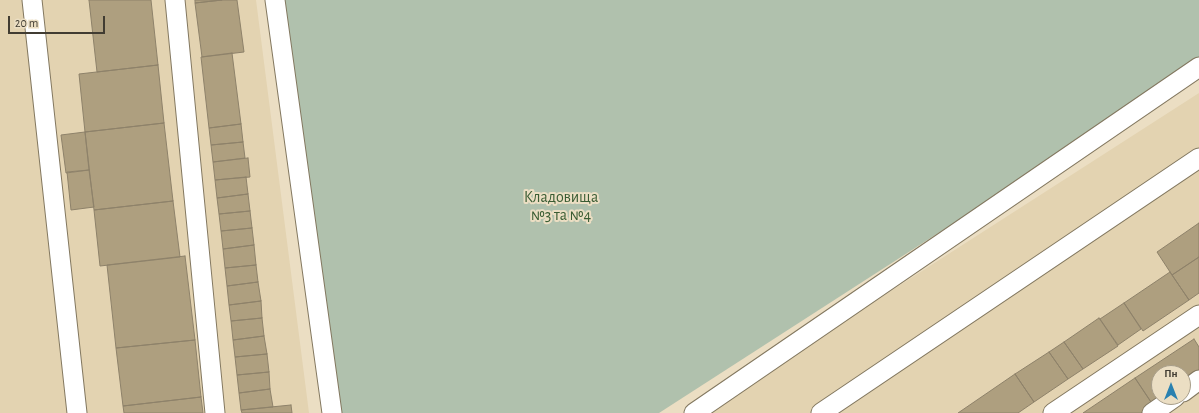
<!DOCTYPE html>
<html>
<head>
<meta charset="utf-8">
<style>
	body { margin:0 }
	#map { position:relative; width:1199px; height:413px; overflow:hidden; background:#ebdec3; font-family:"Alegreya Sans",sans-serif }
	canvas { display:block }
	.north { position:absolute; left:1151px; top:365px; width:40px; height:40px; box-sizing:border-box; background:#ebdec3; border:1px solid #a79d89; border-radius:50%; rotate:0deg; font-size:11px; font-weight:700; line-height:16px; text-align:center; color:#413c32 }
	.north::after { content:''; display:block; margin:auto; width:14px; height:18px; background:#2981b0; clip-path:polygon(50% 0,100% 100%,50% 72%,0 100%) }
	.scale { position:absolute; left:8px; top:16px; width:97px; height:18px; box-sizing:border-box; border:2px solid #413c32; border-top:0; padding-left:5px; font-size:12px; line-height:14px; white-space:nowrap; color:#413c32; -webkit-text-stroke:3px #ebdec3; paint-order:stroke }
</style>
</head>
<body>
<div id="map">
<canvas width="1199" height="413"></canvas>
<div class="north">Пн</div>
<div class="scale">20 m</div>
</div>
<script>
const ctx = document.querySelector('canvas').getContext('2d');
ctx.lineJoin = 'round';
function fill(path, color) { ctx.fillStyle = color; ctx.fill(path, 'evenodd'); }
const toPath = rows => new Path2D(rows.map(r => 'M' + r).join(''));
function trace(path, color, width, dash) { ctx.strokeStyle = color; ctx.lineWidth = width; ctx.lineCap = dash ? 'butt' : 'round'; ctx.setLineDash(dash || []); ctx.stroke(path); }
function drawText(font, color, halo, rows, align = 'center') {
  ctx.font = font + ' "Alegreya Sans",sans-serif'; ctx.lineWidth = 4; ctx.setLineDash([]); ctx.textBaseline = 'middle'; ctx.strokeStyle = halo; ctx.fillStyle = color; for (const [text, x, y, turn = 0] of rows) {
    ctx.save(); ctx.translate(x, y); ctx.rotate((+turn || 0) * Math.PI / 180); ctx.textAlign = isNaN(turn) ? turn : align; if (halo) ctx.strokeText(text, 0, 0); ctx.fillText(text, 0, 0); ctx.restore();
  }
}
fill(toPath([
	[0,0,256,0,309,413,0,413],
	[1199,93,1199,413,701,413],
	[1159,373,1183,373,1183,397,1159,397]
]), '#e3d3b1');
fill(toPath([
	[280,0,1199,0,1199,65,659,413,338,413]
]), '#b0c1ad');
const building = toPath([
	[89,0,151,0,158,65,97,72,89,0],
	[195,0,222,0,195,3,195,0],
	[222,0,237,0,244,52,202,57,195,3,222,0],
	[232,53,241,124,209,128,201,57,232,53],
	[158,65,164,123,85,132,79,74,158,65],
	[164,123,173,201,94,210,85,132,164,123],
	[241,124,243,142,211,145,209,128,241,124],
	[85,132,89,170,66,173,61,135,85,132],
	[243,142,245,158,213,162,211,145,243,142],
	[248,158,250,177,215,180,213,162,248,158],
	[89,170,94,207,71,210,67,172,89,170],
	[246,177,248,194,217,198,215,180,246,177],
	[248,194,250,211,219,214,217,198,248,194],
	[173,201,180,257,100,266,94,210,173,201],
	[250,211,252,228,221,231,219,214,250,211],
	[1199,223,1199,257,1172,275,1157,252,1199,223],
	[252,228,254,245,223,249,221,231,252,228],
	[254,245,256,265,225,268,223,249,254,245],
	[185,256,195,340,116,348,107,265,185,256],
	[1199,257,1199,293,1189,300,1172,275,1199,257],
	[256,265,258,282,227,286,225,268,256,265],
	[1170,272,1189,300,1143,331,1124,303,1170,272],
	[258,282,261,301,229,305,227,286,258,282],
	[261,301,262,318,231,321,229,305,261,301],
	[1124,303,1141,329,1118,345,1100,319,1124,303],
	[262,318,264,336,233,340,231,321,262,318],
	[1099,318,1118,346,1083,369,1064,342,1099,318],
	[264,336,267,354,235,357,233,340,264,336],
	[1194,339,1199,347,1199,374,1183,385,1183,373,1159,373,1159,397,1153,405,1135,378,1194,339],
	[195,340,201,397,123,406,116,348,195,340],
	[1064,342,1083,369,1068,379,1049,352,1064,342],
	[1049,352,1068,379,1034,402,1015,374,1049,352],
	[267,354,269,372,237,375,235,357,267,354],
	[269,372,270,389,239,393,237,375,269,372],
	[1015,374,1034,402,1018,413,958,413,1015,374],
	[1135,378,1153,405,1141,413,1083,413,1135,378],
	[270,389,273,407,241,410,239,393,270,389],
	[201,397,203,413,124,413,123,406,201,397],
	[291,405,292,413,242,413,241,410,291,405]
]);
fill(building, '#ae9f7f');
trace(building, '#8e826a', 1);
const lane = toPath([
	[32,0,77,413],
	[175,0,215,413],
	[275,0,332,413],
	[1183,392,1199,380],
	[694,413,1199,67],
	[821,413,1199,158],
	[1053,413,1199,315],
	[1152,413,1175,397]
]);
trace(lane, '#837860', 21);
trace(lane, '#fff', 19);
drawText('16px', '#395c33', '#ebdec3', [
	["Кладовища",561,197],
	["№3 та №4",561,215]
]);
</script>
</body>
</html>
